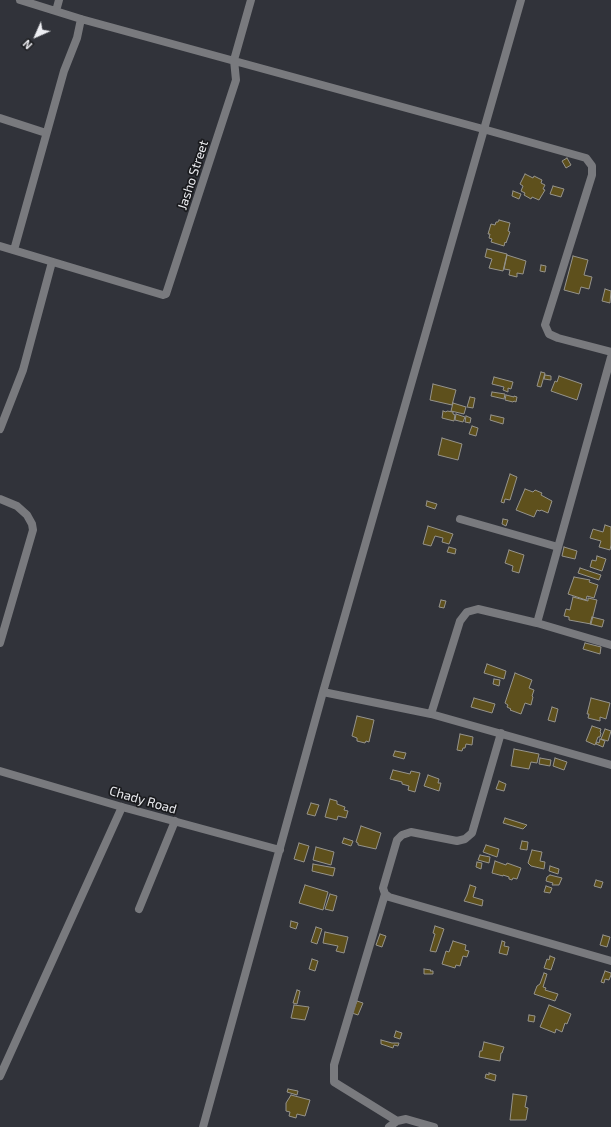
<!DOCTYPE html>
<html>
<head>
<meta charset="utf-8">
<style>
	body { margin:0 }
	#map { position:relative; width:611px; height:1127px; overflow:hidden; background:#31333a; font-family:"Exo 2",sans-serif }
	canvas { display:block }
	.north { position:absolute; left:16px; top:16px; width:40px; height:40px; -webkit-text-stroke:3px #1a1b1e; paint-order:stroke; rotate:225deg; font-size:11px; font-weight:700; line-height:16px; text-align:center; color:#edeef2 }
	.north::after { content:''; display:block; margin:auto; width:14px; height:18px; background:#edeef2; clip-path:polygon(50% 0,100% 100%,50% 72%,0 100%) }
</style>
</head>
<body>
<div id="map">
<canvas width="611" height="1127"></canvas>
<div class="north">N</div>
</div>
<script>
const ctx = document.querySelector('canvas').getContext('2d');
ctx.lineJoin = 'round';
function fill(path, color) { ctx.fillStyle = color; ctx.fill(path, 'evenodd'); }
const toPath = rows => new Path2D(rows.map(r => 'M' + r).join(''));
function trace(path, color, width, dash) { ctx.strokeStyle = color; ctx.lineWidth = width; ctx.lineCap = dash ? 'butt' : 'round'; ctx.setLineDash(dash || []); ctx.stroke(path); }
function drawText(font, color, halo, rows, align = 'center') {
  ctx.font = font + ' "Exo 2",sans-serif'; ctx.lineWidth = 3.5; ctx.setLineDash([]); ctx.textBaseline = 'middle'; ctx.strokeStyle = halo; ctx.fillStyle = color; for (const [text, x, y, turn = 0] of rows) {
    ctx.save(); ctx.translate(x, y); ctx.rotate((+turn || 0) * Math.PI / 180); ctx.textAlign = isNaN(turn) ? turn : align; if (halo) ctx.strokeText(text, 0, 0); ctx.fillText(text, 0, 0); ctx.restore();
  }
}
const building = toPath([
	[567,158,571,165,566,168,562,161,567,158],
	[525,174,533,178,534,176,542,180,541,183,545,185,543,189,545,190,539,200,532,197,531,199,524,195,525,193,521,191,523,186,520,184,525,174],
	[553,186,564,189,561,197,550,194,553,186],
	[513,191,521,194,519,199,512,196,513,191],
	[499,220,510,223,508,231,510,232,506,243,505,242,504,246,491,242,492,239,489,238,490,234,488,234,491,224,495,225,496,222,498,222,499,220],
	[487,249,507,254,503,271,489,268,492,259,485,257,487,249],
	[507,255,526,261,523,274,517,273,517,277,509,275,510,270,504,269,507,255],
	[573,256,588,260,584,275,592,277,589,289,581,287,579,294,564,290,573,256],
	[541,265,546,266,545,272,540,271,541,265],
	[605,289,611,291,610,303,602,301,605,289],
	[541,372,545,373,541,387,537,386,541,372],
	[545,375,551,376,551,380,544,379,545,375],
	[559,376,582,384,577,400,551,391,555,381,557,382,559,376],
	[494,377,513,382,511,389,508,388,508,392,503,390,504,387,492,384,494,377],
	[433,384,456,390,452,405,430,400,433,384],
	[492,392,505,394,504,399,491,396,492,392],
	[506,395,514,397,514,396,517,397,516,402,514,401,513,402,505,400,506,395],
	[470,397,475,398,473,408,467,407,470,397],
	[453,403,466,407,464,414,451,411,453,403],
	[443,411,446,412,447,411,453,412,453,414,455,415,454,421,442,418,443,411],
	[456,414,465,417,463,422,455,420,456,414],
	[491,415,504,418,503,424,490,420,491,415],
	[466,416,471,418,470,423,465,422,466,416],
	[472,426,478,428,476,436,469,434,472,426],
	[442,438,462,444,458,460,438,455,442,438],
	[510,474,517,477,510,500,505,499,504,503,501,502,510,474],
	[525,489,533,492,535,490,542,493,541,495,552,501,548,513,541,510,540,511,537,510,534,517,516,510,525,489],
	[427,501,437,504,435,509,426,506,427,501],
	[503,519,508,520,506,526,502,524,503,519],
	[605,525,611,527,611,545,610,550,599,547,601,541,590,538,593,529,603,532,605,525],
	[428,526,453,534,449,544,442,542,443,538,435,536,431,546,423,544,428,526],
	[449,547,456,549,455,554,447,552,449,547],
	[564,547,577,551,575,559,562,556,564,547],
	[509,550,524,555,519,573,512,571,513,566,505,563,509,550],
	[597,556,606,559,602,571,590,567,592,560,596,561,597,556],
	[580,568,601,575,599,580,578,573,580,568],
	[574,577,590,580,589,582,598,585,594,598,587,596,586,600,568,594,574,577],
	[573,597,588,601,588,598,597,600,591,624,569,620,569,617,564,616,566,609,570,610,573,597],
	[441,600,446,601,444,608,439,607,441,600],
	[592,617,604,620,602,627,590,624,592,617],
	[585,643,601,647,600,654,583,649,585,643],
	[487,664,506,671,504,679,484,673,487,664],
	[515,673,532,680,529,688,534,690,532,696,533,697,531,705,525,703,521,714,510,710,511,709,507,707,508,705,505,703,515,673],
	[494,679,500,680,499,686,493,684,494,679],
	[474,698,495,704,492,713,471,707,474,698],
	[591,698,610,703,606,719,600,717,600,721,588,718,589,714,587,714,591,698],
	[552,707,558,709,555,722,548,720,552,707],
	[357,716,374,720,369,742,366,741,365,743,357,741,357,738,352,736,357,716],
	[592,726,601,729,600,732,601,733,600,737,598,737,595,745,586,741,592,726],
	[605,729,611,731,608,741,601,739,605,729],
	[460,734,473,737,472,745,466,744,465,748,463,748,462,751,457,750,460,734],
	[600,739,605,741,603,747,596,744,597,742,599,743,600,739],
	[514,749,539,754,537,763,531,762,529,769,511,766,514,749],
	[395,751,406,753,404,759,393,756,395,751],
	[540,758,551,760,550,766,539,764,540,758],
	[555,758,567,762,564,770,553,766,555,758],
	[393,770,410,774,411,771,420,773,415,792,408,790,409,786,402,784,402,782,390,779,393,770],
	[428,775,439,779,438,783,441,783,439,791,424,786,428,775],
	[499,781,506,784,504,791,496,789,499,781],
	[330,799,337,801,337,804,345,807,344,810,348,811,346,818,338,816,337,820,325,817,330,799],
	[311,803,319,805,315,816,307,814,311,803],
	[505,818,527,825,523,829,503,823,505,818],
	[361,826,381,833,376,849,358,845,358,843,356,842,361,826],
	[344,838,353,841,351,846,342,843,344,838],
	[522,841,528,842,527,850,520,849,522,841],
	[299,843,309,846,304,862,294,859,299,843],
	[486,845,499,849,497,857,483,852,486,845],
	[316,847,334,852,331,865,313,860,316,847],
	[532,850,542,852,540,861,545,862,544,869,531,866,528,863,532,850],
	[480,855,490,857,489,863,478,860,480,855],
	[495,861,506,865,507,863,521,868,517,879,513,878,512,880,509,879,509,877,503,875,503,876,492,873,495,861],
	[477,862,482,863,481,869,476,867,477,862],
	[313,864,335,868,333,876,312,871,313,864],
	[550,866,559,869,558,874,549,871,550,866],
	[550,875,562,878,559,885,552,885,553,883,546,881,547,877,550,875],
	[596,880,603,882,601,888,594,886,596,880],
	[305,885,328,892,323,910,299,903,305,885],
	[470,885,476,887,473,897,483,900,482,906,464,901,467,895,470,885],
	[546,886,552,888,550,893,544,892,546,886],
	[330,894,337,896,333,911,325,909,330,894],
	[291,921,298,923,296,929,290,927,291,921],
	[435,926,444,929,436,952,430,951,435,934,433,933,435,926],
	[316,927,322,929,317,944,311,942,316,927],
	[325,932,348,937,344,953,336,951,338,946,323,943,325,932],
	[380,934,386,936,382,947,376,945,380,934],
	[603,935,610,937,607,947,600,945,603,935],
	[453,941,466,945,465,950,469,951,467,957,463,956,460,966,456,965,455,968,442,964,446,951,449,952,453,941],
	[502,941,505,942,504,946,509,947,507,955,499,953,502,941],
	[550,956,555,958,551,970,544,968,547,959,549,960,550,956],
	[312,959,318,961,315,971,309,969,312,959],
	[424,969,431,970,430,971,433,971,433,974,424,974,424,969],
	[605,971,611,973,611,975,609,980,605,979,604,983,601,982,605,971],
	[544,973,547,974,543,987,546,988,545,990,558,994,555,1001,534,994,537,986,540,984,544,973],
	[297,990,300,991,297,1004,293,1003,297,990],
	[357,1001,363,1003,358,1015,352,1013,357,1001],
	[294,1005,309,1007,305,1020,291,1018,294,1005],
	[549,1005,571,1014,567,1024,565,1023,562,1032,556,1029,555,1033,540,1027,549,1005],
	[529,1015,535,1016,534,1022,528,1021,529,1015],
	[396,1031,402,1033,400,1039,394,1037,396,1031],
	[381,1040,392,1043,399,1043,398,1046,394,1045,393,1048,381,1044,381,1040],
	[484,1042,504,1047,502,1053,501,1053,500,1061,479,1057,480,1051,482,1051,484,1042],
	[489,1073,496,1075,495,1081,485,1078,486,1074,489,1075,489,1073],
	[288,1089,298,1091,297,1095,287,1092,288,1089],
	[513,1094,527,1096,525,1107,528,1108,526,1120,510,1120,513,1094],
	[291,1095,310,1100,305,1116,297,1114,296,1118,289,1116,290,1112,286,1111,286,1103,291,1095]
]);
fill(building, '#5e501c');
trace(building, '#96948c', 1);
trace(toPath([
	[20,0,81,19,483,129,586,158,592,166,592,175,545,325,549,334,558,338,611,352],
	[56,11,59,0],
	[0,118,46,133],
	[0,246,163,295,166,294,236,80,234,60,251,0],
	[14,250,64,71,77,38,81,19],
	[0,429,23,370,52,262],
	[0,499,17,506,27,515,32,524,33,530,0,643],
	[460,519,558,547],
	[537,623,611,357],
	[323,692,431,714,611,765],
	[431,714,460,621,467,612,478,609,537,623,611,645],
	[501,733,472,833,465,839,457,841,411,832,402,835,397,840,383,888,385,894,389,897,611,961],
	[0,771,122,807,280,850],
	[385,894,334,1065,334,1082,397,1121],
	[139,909,175,821],
	[0,1076,122,807],
	[203,1127,323,692,521,0],
	[389,1127,397,1121,406,1119,434,1127]
]), '#797a7e', 8);
drawText('13px', '#edeef2', '#1a1b1e', [
	["Jasho Street",193,175,-72],
	["Chady Road",143,800,16]
]);
</script>
</body>
</html>
